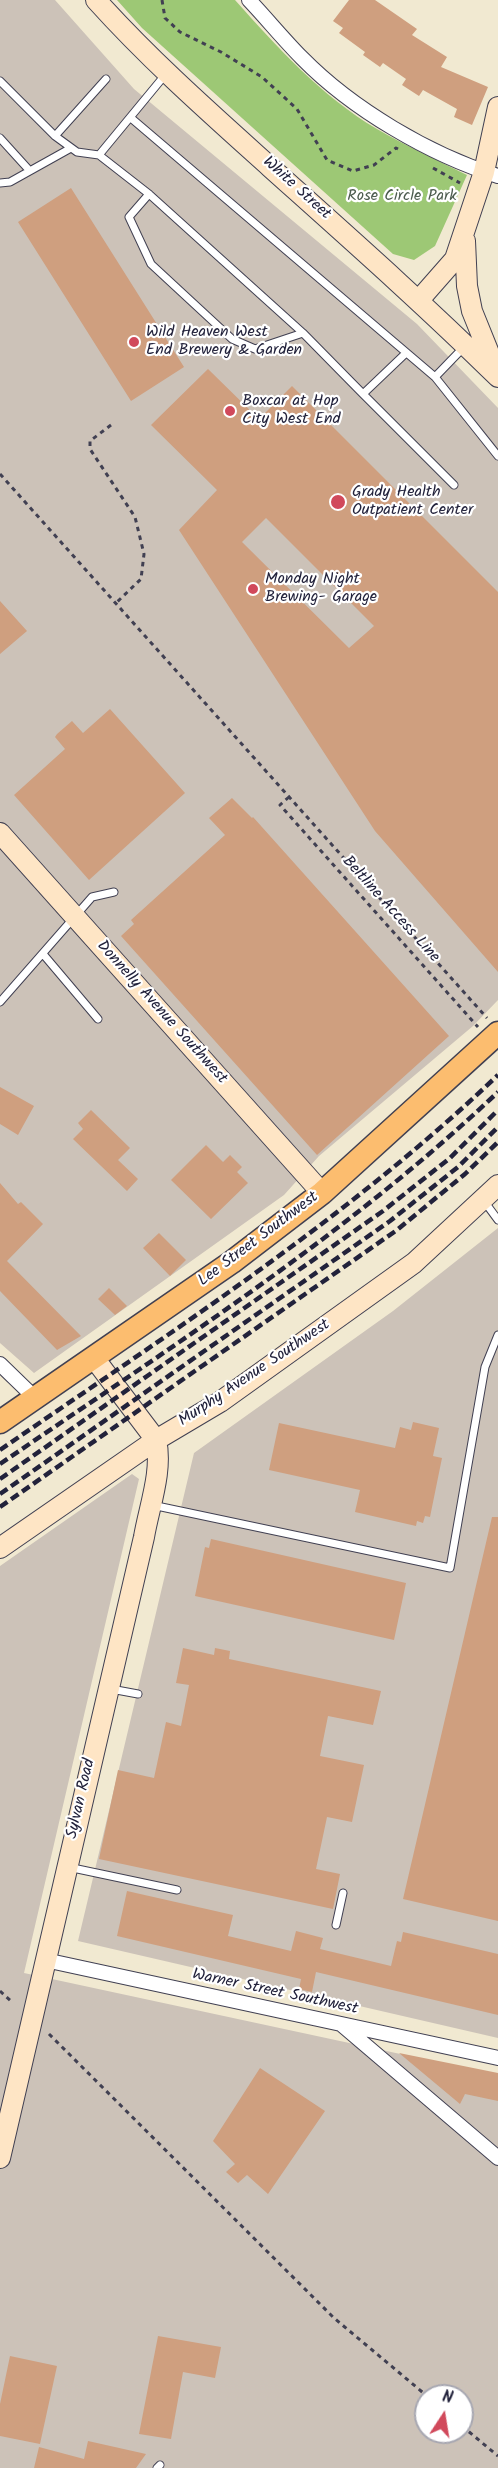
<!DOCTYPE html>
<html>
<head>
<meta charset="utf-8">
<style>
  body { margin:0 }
  #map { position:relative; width:498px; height:2468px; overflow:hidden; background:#f1e9d1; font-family:Kalam,sans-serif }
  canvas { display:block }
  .north { position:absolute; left:414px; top:2384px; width:60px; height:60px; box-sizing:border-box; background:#fff; border:2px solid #a7a7b1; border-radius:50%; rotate:12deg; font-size:16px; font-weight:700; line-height:24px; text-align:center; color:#22223b }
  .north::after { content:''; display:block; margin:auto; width:21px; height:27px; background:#d1495b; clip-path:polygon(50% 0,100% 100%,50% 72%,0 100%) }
</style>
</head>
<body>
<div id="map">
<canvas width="498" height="2468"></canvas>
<div class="north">N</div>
</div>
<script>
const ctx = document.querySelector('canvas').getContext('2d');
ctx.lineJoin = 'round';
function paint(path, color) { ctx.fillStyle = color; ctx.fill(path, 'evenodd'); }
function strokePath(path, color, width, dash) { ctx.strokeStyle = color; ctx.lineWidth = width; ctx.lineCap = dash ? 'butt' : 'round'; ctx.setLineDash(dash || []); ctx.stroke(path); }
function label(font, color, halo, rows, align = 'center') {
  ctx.font = font + ' Kalam,sans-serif'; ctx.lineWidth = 4.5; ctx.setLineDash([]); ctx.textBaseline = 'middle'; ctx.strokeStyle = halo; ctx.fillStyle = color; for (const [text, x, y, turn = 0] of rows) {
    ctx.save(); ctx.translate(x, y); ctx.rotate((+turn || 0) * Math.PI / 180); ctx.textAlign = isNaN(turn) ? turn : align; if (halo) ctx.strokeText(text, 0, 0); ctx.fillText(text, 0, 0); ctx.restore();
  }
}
const industrial = new Path2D(`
  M 0,0 L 55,0 L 134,89 L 417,324 L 498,408 L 498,1000 L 473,1026 L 319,1156 L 284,1195 L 34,1373 L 0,1343 Z
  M 498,1228 L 498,2038 L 78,1941 L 194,1453 L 393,1311 Z
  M 132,1474 L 139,1479 L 24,1973 L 498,2075 L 498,2468 L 0,2468 L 0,1566 ZM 426,2396 L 462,2396 L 462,2432 L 426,2432 Z`);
const green = new Path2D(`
  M 117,0 L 235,0 C 277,47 321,96 377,129 C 406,146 437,160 467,175 L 435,246 L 414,260 L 393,254 L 142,28 Z`);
const building = new Path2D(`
  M 349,0 L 375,0 L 417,29 L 412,35 L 447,57 L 441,67 L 488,87 L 472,125 L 454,117 L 457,109 L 423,90 L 419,96 L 402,85 L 406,79 L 383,63 L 380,67 L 363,55 L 365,52 L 339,33 L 343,28 L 333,21 Z
  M 71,188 L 184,367 L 131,401 L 18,222 Z
  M 208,369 L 259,419 L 292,386 L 498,592 L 498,972 L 375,831 L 179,530 L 217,490 L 151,425 ZM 266,518 L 374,626 L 349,648 L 242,542 Z
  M 0,601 L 27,631 L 0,654 Z
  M 110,709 L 185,793 L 89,880 L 14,795 L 65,749 L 55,737 L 57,734 L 72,721 L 83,733 Z
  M 232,798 L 252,818 L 253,817 L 449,1036 L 317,1155 L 121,936 L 134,924 L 131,920 L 225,835 L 209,818 Z
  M 0,1087 L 34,1106 L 18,1135 L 0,1124 Z
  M 91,1110 L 130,1148 L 118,1160 L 138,1179 L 127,1191 L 73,1139 L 83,1129 L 78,1123 Z
  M 206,1145 L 223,1162 L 230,1155 L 242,1167 L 237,1172 L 248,1183 L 211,1219 L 171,1180 Z
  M 0,1183 L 18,1204 L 21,1202 L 43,1224 L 7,1261 L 81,1336 L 57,1350 L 0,1291 Z
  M 159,1233 L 186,1260 L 170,1276 L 143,1248 Z
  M 109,1288 L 127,1306 L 115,1315 L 98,1299 Z
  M 413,1422 L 439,1428 L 433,1456 L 442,1458 L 430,1517 L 425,1516 L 423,1523 L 417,1521 L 416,1526 L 355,1512 L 360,1490 L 269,1470 L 279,1423 L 395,1448 L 400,1427 L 411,1430 Z
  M 492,1517 L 498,1517 L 498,1921 L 403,1899 Z
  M 211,1539 L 406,1583 L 394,1640 L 195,1596 L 205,1547 L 209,1548 Z
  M 183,1648 L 214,1655 L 215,1648 L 230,1651 L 229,1659 L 381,1691 L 373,1725 L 328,1716 L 320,1756 L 364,1765 L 352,1822 L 327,1817 L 316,1869 L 340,1874 L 333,1909 L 99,1859 L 118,1770 L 154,1778 L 166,1722 L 181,1726 L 189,1685 L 176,1683 Z
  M 127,1891 L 233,1915 L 228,1936 L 291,1951 L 296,1931 L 323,1938 L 320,1949 L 391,1966 L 397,1941 L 401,1942 L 403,1932 L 498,1954 L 498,2015 L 316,1972 L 312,1992 L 299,1989 L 301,1979 L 117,1936 Z
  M 399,2053 L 498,2073 L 498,2101 L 465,2094 L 460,2104 Z
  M 260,2068 L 325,2111 L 268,2194 L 247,2175 L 238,2183 L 226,2172 L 235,2164 L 213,2141 Z
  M 158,2336 L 221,2347 L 215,2378 L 183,2372 L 171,2439 L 139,2434 Z
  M 10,2356 L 57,2366 L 40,2444 L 0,2436 L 0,2404 Z
  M 88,2441 L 146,2454 L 136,2468 L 34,2468 L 39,2447 L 84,2459 Z`);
const path = new Path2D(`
  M 162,0 L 165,18 L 180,32 L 221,52 L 262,77 L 297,109 L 327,160 L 353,171 L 374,165 L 396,148 L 398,149
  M 433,168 L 460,183
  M 111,425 L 90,441 L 90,449 L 135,517 L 144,554 L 141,579 L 116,603
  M 0,474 L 487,1018
  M 289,797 L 280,805 L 478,1027
  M 0,1991 L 12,2002
  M 49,2034 L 334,2318 L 427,2396
  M 462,2426 L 498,2456`);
const lane = new Path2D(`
  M 0,81 L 55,136 L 77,152 L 99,155 L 149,194 L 303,333
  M 131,118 L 435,377 L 498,456
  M 55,136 L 106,79
  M 0,138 L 29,170
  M 99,155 L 165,75
  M 0,183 L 10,182 L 71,148
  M 149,194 L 129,217 L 151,264 L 232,339 L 255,349 L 303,333 L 363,394 L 406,353
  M 435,377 L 464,347
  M 363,394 L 454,485
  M 43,954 L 98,1019
  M 0,1002 L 92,897 L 114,892
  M 484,1201 L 498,1220
  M 152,1505 L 450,1568 L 485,1367 L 498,1335
  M 111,1689 L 138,1694
  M 68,1867 L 177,1890
  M 336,1925 L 343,1893
  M 157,2468 L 160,2465`);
const street = new Path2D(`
  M 249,0 C 267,19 284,40 302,58 C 352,109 430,155 498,176
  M 0,1364 L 35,1398
  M 45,1960 L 498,2058
  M 342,2025 L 498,2158`);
const secondary = new Path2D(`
  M 96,0 C 150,60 210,113 270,167 C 347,236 424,304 498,377
  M 465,241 L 467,286 L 472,311 L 495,368
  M 419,300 L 455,259 L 484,172 L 498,107
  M 0,833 L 322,1193
  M 0,1548 L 156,1440 L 220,1402 L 414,1263 L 498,1185
  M 0,2158 L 144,1537 C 149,1507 163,1471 156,1440 L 94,1358`);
const primary = new Path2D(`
  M 0,1422 L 232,1262 L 322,1193 L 498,1033`);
const rail = new Path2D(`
  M 0,1450 C 171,1332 347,1219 498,1075
  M 0,1464 C 171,1347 347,1235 498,1092
  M 0,1479 L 383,1211 L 450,1158 L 498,1110
  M 0,1494 L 390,1221 L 458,1167 L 498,1127
  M 0,1507 L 397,1230 L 465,1174 L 498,1142`);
const markers = [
  [134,342,6,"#d1495b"],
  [230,411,6,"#d1495b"],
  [338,502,8,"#d1495b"],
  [253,589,6,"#d1495b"]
];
const streetNames = [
  ["White Street",296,189,42],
  ["Beltline Access Line",390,910,48],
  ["Donnelly Avenue Southwest",161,1013,48],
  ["Lee Street Southwest",259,1240,-37],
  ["Murphy Avenue Southwest",255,1374,-34],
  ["Sylvan Road",82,1799,-77],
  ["Warner Street Southwest",275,1993,12]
];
const parkNames = [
  ["Rose Circle Park",402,197]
];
const poiNames = [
  ["Wild Heaven West",146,333],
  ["End Brewery & Garden",146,351],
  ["Boxcar at Hop",242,402],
  ["City West End",242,420],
  ["Grady Health",352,493],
  ["Outpatient Center",352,511],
  ["Monday Night",265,580],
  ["Brewing- Garage",265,598]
];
paint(industrial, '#ccc2b8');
paint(green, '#9dc875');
paint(building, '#cf9f7f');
strokePath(lane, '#414052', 9);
strokePath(street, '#414052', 16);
strokePath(secondary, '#414052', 22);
strokePath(primary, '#414052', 25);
strokePath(path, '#414052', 3, [4.5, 4.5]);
strokePath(lane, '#fff', 7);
strokePath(street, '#fff', 14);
strokePath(secondary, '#fee5c5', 20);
strokePath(primary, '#fcbd6f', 22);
strokePath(rail, '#22223b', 4.5, [9, 4.5]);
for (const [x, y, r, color] of markers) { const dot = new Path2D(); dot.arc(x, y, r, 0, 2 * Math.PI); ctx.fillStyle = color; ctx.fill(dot); strokePath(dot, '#fff', 2); }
label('16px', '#22223b', '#fff', streetNames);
label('16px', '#4d5c4f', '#fff', parkNames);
label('16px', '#22223b', '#fff', poiNames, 'left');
</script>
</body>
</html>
